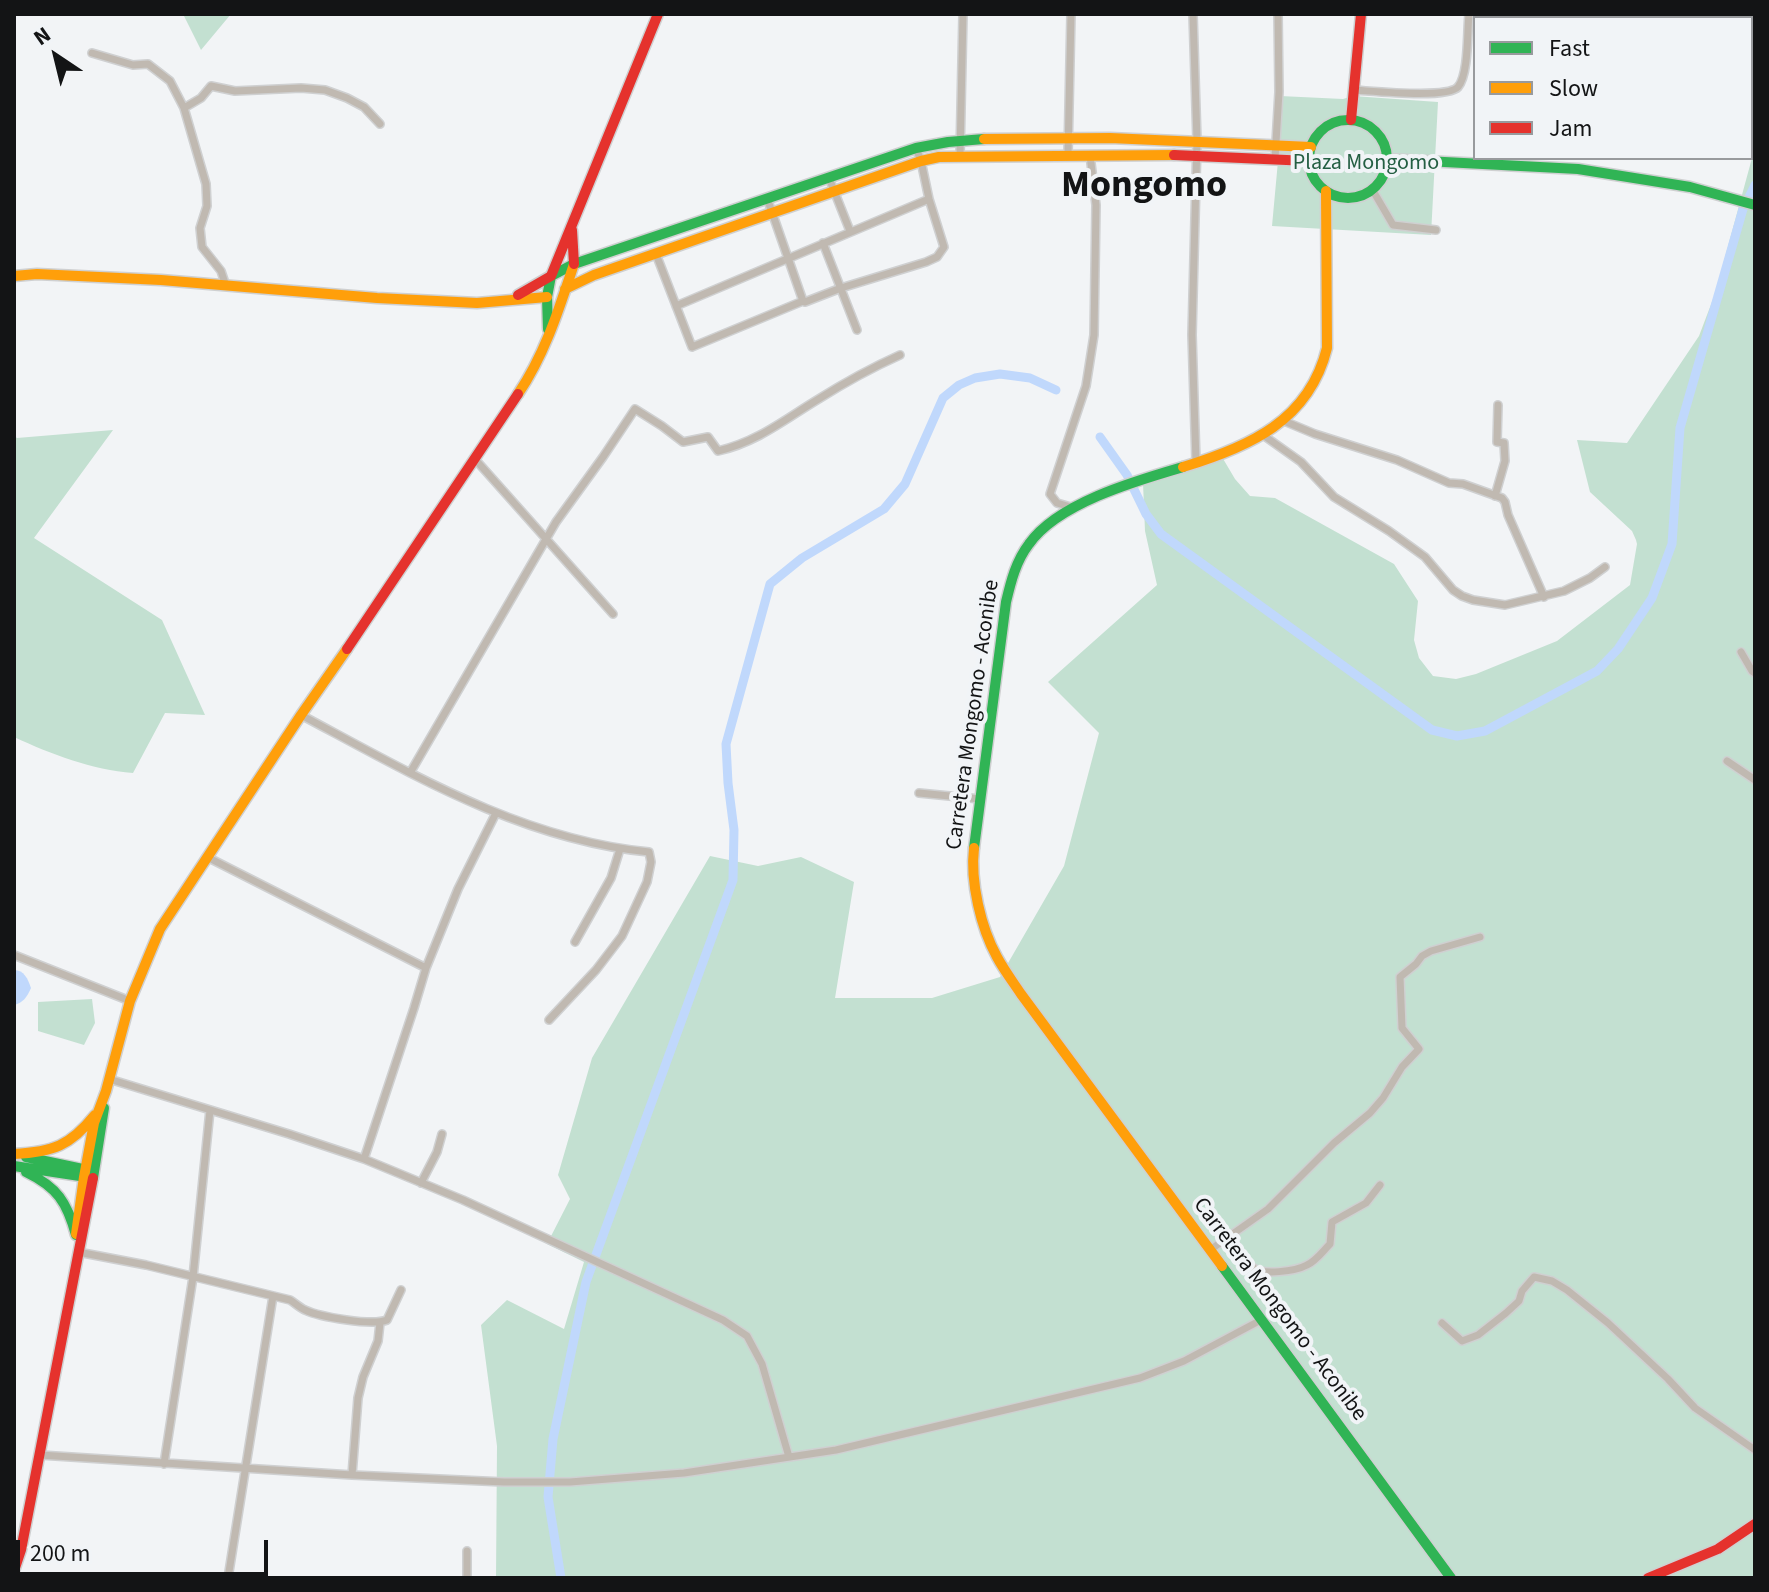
<!DOCTYPE html>
<html>
<head>
<meta charset="utf-8">
<style>
  body { margin:0 }
  #map { position:relative; width:1769px; height:1592px; overflow:hidden; background:#f2f4f6; font-family:"Source Sans 3",sans-serif }
  canvas { display:block }
  .frame { position:absolute; inset:0; border:16px solid #131415; pointer-events:none }
  .legend { position:absolute; left:1473px; top:16px; width:280px; height:144px; box-sizing:border-box; background:#f1f4f7; border:2px solid #989a9d; margin:0; padding:10px 14px; list-style:none; font-size:24px; color:#131415 }
  .legend li { display:flex; align-items:center; gap:16px; height:40px }
  .legend b { width:40px; border:2px solid #989a9d }
  .north { position:absolute; left:16px; top:16px; width:80px; height:80px; -webkit-text-stroke:6px #f1f4f7; paint-order:stroke; rotate:325deg; font-size:22px; font-weight:700; line-height:32px; text-align:center; color:#131415 }
  .north::after { content:''; display:block; margin:auto; width:28px; height:36px; background:#131415; clip-path:polygon(50% 0,100% 100%,50% 72%,0 100%) }
  .scale { position:absolute; left:16px; top:1540px; width:252px; height:36px; box-sizing:border-box; border:4px solid #131415; border-top:0; padding-left:10px; font-size:24px; line-height:28px; white-space:nowrap; color:#131415; -webkit-text-stroke:6px #f1f4f7; paint-order:stroke }
</style>
</head>
<body>
<div id="map">
<canvas width="1769" height="1592"></canvas>
<div class="frame"></div>
<ul class="legend">
<li><b style="height:10px;background:#30b455"></b>Fast</li>
<li><b style="height:10px;background:#ff9f0a"></b>Slow</li>
<li><b style="height:10px;background:#e5322d"></b>Jam</li>
</ul>
<div class="north">N</div>
<div class="scale">200 m</div>
</div>
<script>
const ctx = document.querySelector('canvas').getContext('2d');
ctx.lineJoin = 'round';
function paint(path, color) { ctx.fillStyle = color; ctx.fill(path, 'evenodd'); }
function strokePath(path, color, width, dash) { ctx.strokeStyle = color; ctx.lineWidth = width; ctx.lineCap = dash ? 'butt' : 'round'; ctx.setLineDash(dash || []); ctx.stroke(path); }
function label(font, color, halo, rows, align = 'center') {
  ctx.font = font + ' "Source Sans 3",sans-serif'; ctx.lineWidth = 8; ctx.setLineDash([]); ctx.textBaseline = 'middle'; ctx.strokeStyle = halo; ctx.fillStyle = color; for (const [text, x, y, turn = 0] of rows) {
    ctx.save(); ctx.translate(x, y); ctx.rotate((+turn || 0) * Math.PI / 180); ctx.textAlign = isNaN(turn) ? turn : align; if (halo) ctx.strokeText(text, 0, 0); ctx.fillText(text, 0, 0); ctx.restore();
  }
}
const green = new Path2D(`
  M 183,14 L 231,14 L 201,50 Z
  M 1280,96 L 1343,99 L 1353,96 L 1438,102 L 1431,235 L 1272,226 L 1278,161 Z
  M 1755,147 L 1755,1578 L 496,1578 L 497,1446 L 481,1325 L 507,1300 L 564,1329 L 584,1262 L 547,1244 L 570,1199 L 558,1175 L 592,1058 L 710,856 L 758,866 L 801,857 L 854,882 L 835,998 L 932,998 L 1000,977 L 1064,866 L 1099,733 L 1048,682 L 1157,585 L 1145,531 L 1143,483 L 1222,457 L 1235,479 L 1250,496 L 1275,498 L 1394,564 L 1418,601 L 1414,640 L 1419,658 L 1433,676 L 1456,679 L 1476,674 L 1557,641 L 1630,585 L 1637,544 L 1636,540 L 1632,531 L 1590,492 L 1577,440 L 1627,443 L 1699,336 L 1715,294 Z
  M 113,430 L 34,538 L 162,620 L 205,715 L 165,713 L 133,773 C 92,770 51,754 14,737 L 14,436 L 17,438 Z
  M 92,999 L 95,1023 L 84,1045 L 38,1031 L 38,1002 Z`);
const water = new Path2D(`
  M 14,970 C 24,970 28,979 31,988 C 27,997 23,1003 14,1005 Z`);
const canal = new Path2D(`
  M 1100,437 L 1127,475 L 1146,514 L 1161,534 L 1432,730 L 1457,736 L 1485,731 L 1597,671 L 1618,649 L 1652,598 L 1672,544 L 1680,428 L 1743,209 L 1755,185
  M 561,1578 L 548,1497 L 553,1439 L 586,1282 L 733,880 L 734,830 L 728,783 L 726,744 L 770,584 L 802,558 L 884,509 L 905,484 L 943,398 L 959,385 L 975,378 L 1000,374 L 1030,378 L 1056,390`);
const street = new Path2D(`
  M 1193,14 L 1197,141 L 1192,335 L 1196,462
  M 1571,14 L 1577,18
  M 1677,18 L 1678,15
  M 92,53 L 133,65 L 148,64 L 170,81 L 184,108 L 206,184 L 207,206 L 200,228 L 202,247 L 221,271 L 226,286
  M 1353,90 C 1372,91 1447,99 1458,87 C 1469,74 1467,32 1469,14
  M 184,108 L 201,98 L 211,86 L 235,91 L 301,88 L 325,90 L 347,98 L 364,107 L 380,124
  M 1068,154 L 1071,14
  M 960,155 L 963,14
  M 1275,159 L 1279,92 L 1278,14
  M 829,178 L 850,231
  M 1372,189 L 1393,225 L 1436,230
  M 767,198 L 803,301
  M 823,243 L 857,330
  M 656,254 L 692,347 L 803,301 L 805,302 L 841,288 L 926,262 L 937,257 L 944,247 L 929,199 L 921,161 L 916,148
  M 676,306 L 929,199
  M 1284,421 L 1315,434 L 1397,460 L 1449,483 L 1463,484 L 1502,498 L 1505,502 L 1508,515 L 1544,597
  M 1263,435 L 1301,462 L 1334,497 L 1389,531 L 1425,557 L 1453,590 L 1462,596 L 1473,600 L 1505,605 L 1564,591 L 1590,578 L 1605,567
  M 474,458 L 613,614
  M 1495,496 L 1505,461 L 1504,443 L 1497,442 L 1498,405
  M 1074,508 L 1057,503 L 1050,494 L 1086,386 L 1094,335 L 1096,205 L 1090,155
  M 1741,652 L 1752,671 L 1755,673
  M 301,715 C 410,773 522,840 649,852 L 651,862 L 647,882 L 622,936 L 596,970 L 549,1020
  M 1727,761 L 1755,780
  M 410,773 L 556,522 L 603,457 L 635,409 L 662,426 L 683,442 L 708,437 L 718,451 C 757,442 784,420 817,400 C 844,383 871,368 900,355
  M 919,793 L 980,799
  M 207,857 L 426,968
  M 575,942 L 611,878 L 620,849
  M 14,955 L 130,1001
  M 109,1079 L 289,1134 L 364,1159 L 463,1200 L 723,1320 L 747,1336 L 762,1364 L 789,1457
  M 364,1159 L 414,1008 L 426,968 L 458,889 L 496,813
  M 421,1183 L 437,1152 L 442,1134
  M 1230,1236 C 1237,1245 1243,1259 1252,1267 C 1262,1276 1296,1271 1307,1265 C 1316,1261 1323,1251 1330,1244 L 1332,1222 L 1366,1203 L 1380,1185
  M 1210,1250 L 1268,1209 L 1334,1143 L 1370,1113 L 1383,1098 L 1402,1067 L 1419,1049 L 1402,1028 L 1400,977 L 1416,964 L 1422,956 L 1431,951 L 1480,937
  M 78,1252 L 146,1265 L 290,1300 C 295,1303 300,1308 305,1310 C 320,1317 372,1326 387,1320 L 401,1290
  M 1442,1323 L 1462,1341 L 1478,1335 L 1506,1313 L 1519,1301 L 1522,1291 L 1534,1277 L 1552,1281 L 1567,1290 L 1608,1323 L 1668,1379 L 1695,1408 L 1755,1450
  M 40,1455 L 352,1475 L 504,1482 L 570,1482 L 684,1473 L 836,1450 L 1140,1378 L 1184,1361 L 1261,1320
  M 164,1464 L 193,1277 L 210,1110
  M 352,1475 L 358,1398 L 363,1377 L 378,1341 L 380,1323
  M 467,1551 L 467,1578
  M 228,1578 L 273,1296`);
const fast = new Path2D(`
  M1309 159a39 39 0 1 1 78 0a39 39 0 1 1-78 0Z
  M 1387,159 L 1578,169 L 1690,187 L 1755,205
  M 548,329 L 547,297 L 551,276 L 574,264 L 916,148 L 948,142 L 984,139
  M 974,848 L 1006,602 C 1011,581 1016,561 1029,544 C 1058,503 1135,481 1183,467
  M 26,1157 L 92,1171
  M 14,1166 L 93,1178 L 104,1108
  M 26,1172 C 57,1187 67,1202 76,1235
  M 1222,1266 L 1451,1578`);
const slow = new Path2D(`
  M 984,139 L 1110,138 L 1311,147
  M 14,276 L 37,274 L 161,280 L 377,298 L 477,303 L 547,297
  M 565,289 L 594,275 L 921,161 L 939,157 L 1174,155
  M 518,394 C 545,354 559,309 574,264
  M 1183,467 C 1249,447 1309,421 1327,348 L 1326,191
  M 974,848 C 970,882 981,928 997,957 C 1004,970 1013,982 1021,994 L 1222,1266
  M 14,1154 C 53,1152 70,1146 95,1115
  M 84,1177 L 94,1123 L 106,1091 L 130,1001 L 160,929 L 301,715 L 347,649
  M 76,1234 L 84,1177`);
const jam = new Path2D(`
  M 1351,120 L 1361,14
  M 1174,155 L 1309,161
  M 572,230 L 574,264
  M 518,295 L 551,276 L 658,14
  M 347,649 L 518,394
  M 14,1571 L 21,1550 L 93,1178
  M 1648,1578 L 1718,1549 L 1755,1524`);
const parkNames = [
  ["Plaza Mongomo",1366,164]
];
const streetNames = [
  ["Carretera Mongomo - Aconibe",974,715,-82],
  ["Carretera Mongomo - Aconibe",1279,1310,53]
];
const townNames = [
  ["Mongomo",1144,188]
];
paint(green, '#c3e0d1');
paint(water, '#c0d8fc');
strokePath(canal, '#c0d8fc', 9);
strokePath(street, '#cfd0d1', 10);
strokePath(fast, '#cfd0d1', 13);
strokePath(slow, '#cfd0d1', 13);
strokePath(jam, '#cfd0d1', 13);
strokePath(street, '#c0b9b1', 7);
strokePath(fast, '#30b455', 10);
strokePath(slow, '#ff9f0a', 10);
strokePath(jam, '#e5322d', 10);
label('22px', '#245f43', '#f1f4f7', parkNames);
label('22px', '#131415', '#f1f4f7', streetNames);
label('bold 38px', '#131415', '#f1f4f7', townNames);
</script>
</body>
</html>
